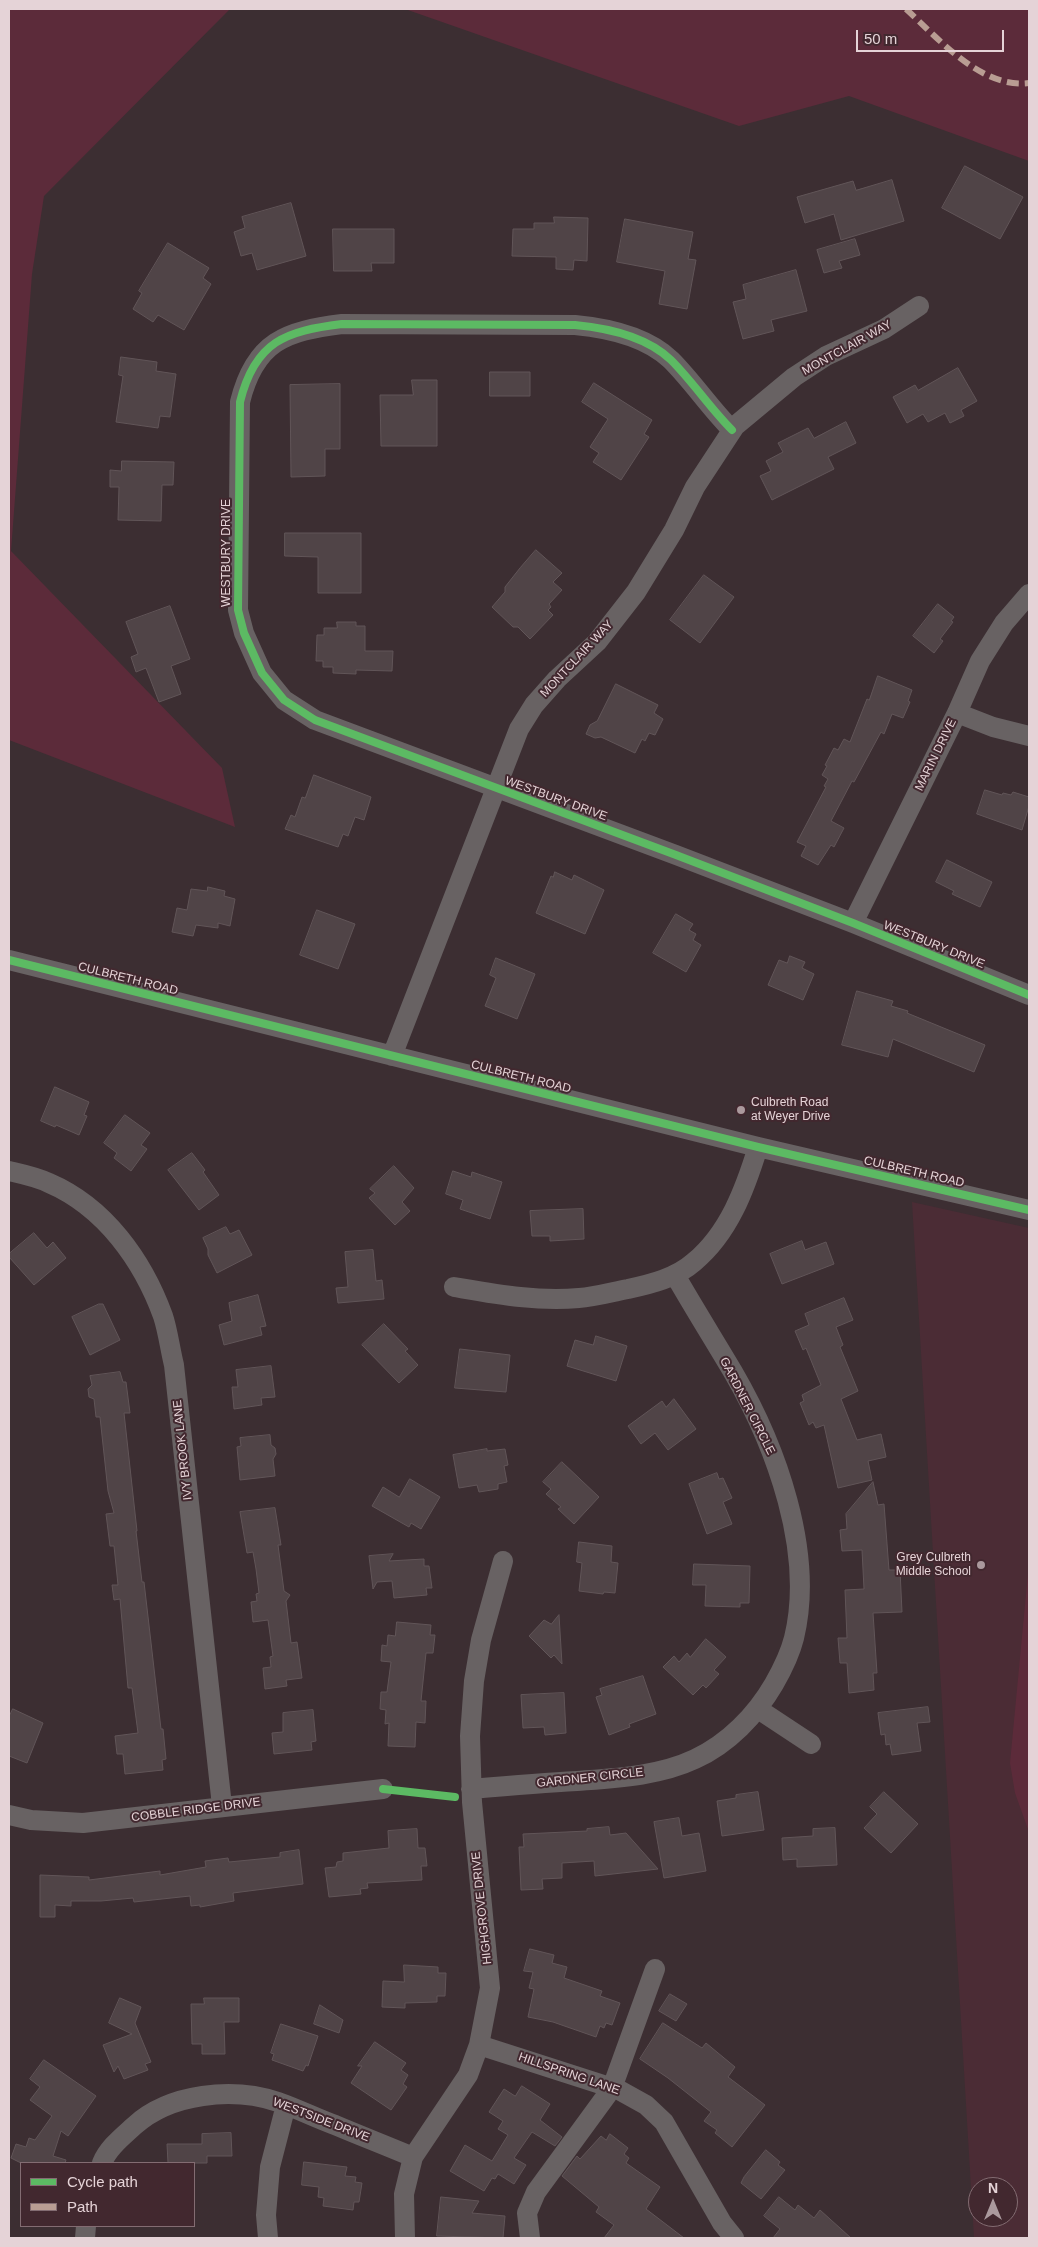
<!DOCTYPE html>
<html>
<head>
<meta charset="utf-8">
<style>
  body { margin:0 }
  #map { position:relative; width:1038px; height:2247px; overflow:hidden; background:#3c2e32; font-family:Helvetica,sans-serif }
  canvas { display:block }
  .frame { position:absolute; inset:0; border:10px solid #e5d3d7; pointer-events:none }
  .legend { position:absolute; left:20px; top:2162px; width:175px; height:65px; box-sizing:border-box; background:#42282f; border:1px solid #836c72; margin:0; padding:6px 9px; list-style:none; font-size:15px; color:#e5d3d7 }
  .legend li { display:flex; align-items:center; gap:10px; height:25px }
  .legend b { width:25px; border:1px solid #836c72 }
  .north { position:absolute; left:968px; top:2177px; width:50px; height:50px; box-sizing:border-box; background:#42282f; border:1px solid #836c72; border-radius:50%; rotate:0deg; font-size:14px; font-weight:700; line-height:20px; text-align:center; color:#e5d3d7 }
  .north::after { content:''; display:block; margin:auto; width:18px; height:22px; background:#aa999d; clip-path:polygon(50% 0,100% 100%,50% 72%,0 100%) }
  .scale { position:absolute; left:856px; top:30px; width:148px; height:22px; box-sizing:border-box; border:2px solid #e5d3d7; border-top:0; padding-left:6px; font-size:15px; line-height:18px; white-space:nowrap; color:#e5d3d7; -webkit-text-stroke:4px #42282f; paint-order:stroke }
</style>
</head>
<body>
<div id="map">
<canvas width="1038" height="2247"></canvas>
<div class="frame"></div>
<ul class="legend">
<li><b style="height:6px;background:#5cba63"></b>Cycle path</li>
<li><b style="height:6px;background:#b99d93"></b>Path</li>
</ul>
<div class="north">N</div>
<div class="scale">50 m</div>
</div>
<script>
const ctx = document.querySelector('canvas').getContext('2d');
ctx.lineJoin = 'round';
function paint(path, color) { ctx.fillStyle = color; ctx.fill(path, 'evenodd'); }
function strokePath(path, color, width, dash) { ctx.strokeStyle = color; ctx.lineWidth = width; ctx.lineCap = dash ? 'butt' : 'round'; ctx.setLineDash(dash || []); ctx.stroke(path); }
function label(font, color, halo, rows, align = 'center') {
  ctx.font = font + ' Helvetica,sans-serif'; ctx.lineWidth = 4; ctx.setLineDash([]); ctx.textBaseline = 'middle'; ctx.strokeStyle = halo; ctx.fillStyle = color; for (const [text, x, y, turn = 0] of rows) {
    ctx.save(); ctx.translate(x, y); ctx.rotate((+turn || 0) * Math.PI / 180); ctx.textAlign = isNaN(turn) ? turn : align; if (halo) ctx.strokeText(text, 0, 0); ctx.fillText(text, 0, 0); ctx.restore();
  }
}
const built = new Path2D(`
  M 912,1202 L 1029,1228 L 1029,2238 L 974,2238 ZM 978,2187 L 1008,2187 L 1008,2217 L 978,2217 Z`);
const green = new Path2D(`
  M 9,9 L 230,9 L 44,196 L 32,274 L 11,551 L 222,768 L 235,827 L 9,740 Z
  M 405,9 L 1029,9 L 1029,161 L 849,96 L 739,126 Z
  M 1029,1563 L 1029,1832 L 1015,1793 L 1010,1763 Z`);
const building = new Path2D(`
  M 965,166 L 1023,197 L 1000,239 L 942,208 Z
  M 892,180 L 904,221 L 841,240 L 834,214 L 805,223 L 797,197 L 853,181 L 856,190 Z
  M 291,203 L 306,256 L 257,270 L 252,253 L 241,256 L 234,232 L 245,228 L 242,217 Z
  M 554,217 L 588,218 L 587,261 L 574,260 L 573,270 L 556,269 L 556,257 L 512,256 L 513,229 L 534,229 L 534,223 L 554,223 Z
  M 625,219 L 693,232 L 688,259 L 696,260 L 687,309 L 659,304 L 665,271 L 617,262 Z
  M 333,229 L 394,229 L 394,263 L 371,263 L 372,271 L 334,271 Z
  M 855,239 L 860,255 L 839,261 L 842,268 L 824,273 L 817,250 Z
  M 168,243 L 209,268 L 203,278 L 211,284 L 184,330 L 158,315 L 153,322 L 133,309 L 142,293 L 139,291 Z
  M 796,270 L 807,311 L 771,320 L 774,331 L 743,339 L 733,302 L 746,299 L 743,285 Z
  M 121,357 L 157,362 L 156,371 L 176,374 L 170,417 L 160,416 L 158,428 L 116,422 L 123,376 L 119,375 Z
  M 958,368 L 977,401 L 961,410 L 964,416 L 950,423 L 945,413 L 928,422 L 923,414 L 907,423 L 893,397 L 915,385 L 918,390 Z
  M 490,372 L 530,372 L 530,396 L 490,396 Z
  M 412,380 L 437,380 L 437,446 L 381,446 L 380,395 L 413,395 Z
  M 594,383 L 652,420 L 644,434 L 649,437 L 621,480 L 593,462 L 599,453 L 590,447 L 608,419 L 582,402 Z
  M 340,384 L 340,449 L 325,449 L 325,476 L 291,477 L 290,385 Z
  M 846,422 L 856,443 L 828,457 L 834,469 L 772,500 L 760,476 L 771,471 L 766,461 L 783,452 L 778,443 L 808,428 L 814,438 Z
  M 122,461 L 174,462 L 173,485 L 162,485 L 161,521 L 118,520 L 119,487 L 110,487 L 110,470 L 121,471 Z
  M 285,533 L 361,533 L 361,593 L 318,593 L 318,557 L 285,556 Z
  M 536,550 L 562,573 L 553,582 L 562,590 L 549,604 L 551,607 L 548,610 L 553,615 L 530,639 L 518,627 L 513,627 L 492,607 L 505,592 L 505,587 L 520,568 Z
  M 704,575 L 734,597 L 700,643 L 670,620 Z
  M 938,604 L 954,617 L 951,621 L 953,622 L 940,639 L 943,641 L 934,653 L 913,636 Z
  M 170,606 L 190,659 L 171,666 L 181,694 L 159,702 L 146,668 L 136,672 L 131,657 L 138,654 L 126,622 Z
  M 337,622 L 356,622 L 356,626 L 365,626 L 365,651 L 393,651 L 392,671 L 356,670 L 356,674 L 333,673 L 333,667 L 323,667 L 323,661 L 316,661 L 317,635 L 324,635 L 324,628 L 337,628 Z
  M 878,676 L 912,690 L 908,701 L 910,702 L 903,718 L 892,714 L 884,734 L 881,732 L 854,782 L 852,781 L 831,821 L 844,828 L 834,847 L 831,845 L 818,865 L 801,856 L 806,846 L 797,842 L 826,787 L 824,786 L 828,779 L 822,775 L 827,766 L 825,765 L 834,748 L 838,750 L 844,739 L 850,742 L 867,699 L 869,700 Z
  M 616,684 L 658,705 L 654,713 L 663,719 L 655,735 L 649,733 L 645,741 L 642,739 L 635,753 L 601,737 L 595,738 L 586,734 L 590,725 L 597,721 Z
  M 314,775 L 371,797 L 364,820 L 355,817 L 348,836 L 343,834 L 338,847 L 285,829 L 291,815 L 295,817 L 302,797 L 305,798 Z
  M 985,790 L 1002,795 L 1003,793 L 1011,795 L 1013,792 L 1029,797 L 1029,806 L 1022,830 L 977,814 Z
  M 947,860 L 992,882 L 980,907 L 952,894 L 954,891 L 936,882 Z
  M 555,872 L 572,880 L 574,875 L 604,890 L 585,934 L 536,913 L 551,876 L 553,877 Z
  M 208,887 L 225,891 L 224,896 L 235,899 L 230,926 L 218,923 L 218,928 L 196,925 L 193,936 L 172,932 L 177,908 L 187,910 L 191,889 L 207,891 Z
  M 317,910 L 355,924 L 338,969 L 300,955 Z
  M 676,914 L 693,924 L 689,930 L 696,934 L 693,940 L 701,945 L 686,972 L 653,953 Z
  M 790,956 L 805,962 L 802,968 L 814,974 L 803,1000 L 768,985 L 779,960 L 787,963 Z
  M 496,958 L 535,974 L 517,1019 L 485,1006 L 496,978 L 490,975 Z
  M 857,991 L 893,1001 L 891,1006 L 908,1011 L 907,1013 L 985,1045 L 974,1072 L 893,1039 L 888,1057 L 842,1045 Z
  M 55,1087 L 89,1102 L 84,1115 L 87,1116 L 79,1135 L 56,1125 L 55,1127 L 41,1121 Z
  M 125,1115 L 150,1133 L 141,1145 L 147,1149 L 131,1171 L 114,1158 L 117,1153 L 104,1143 Z
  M 192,1153 L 205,1170 L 203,1172 L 219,1195 L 199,1210 L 168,1170 Z
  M 394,1166 L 414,1188 L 402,1202 L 410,1211 L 395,1225 L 369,1198 L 375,1193 L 370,1189 Z
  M 453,1171 L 471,1177 L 472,1172 L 502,1182 L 490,1219 L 460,1209 L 463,1200 L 446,1194 Z
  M 583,1209 L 584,1239 L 550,1241 L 550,1236 L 532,1236 L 530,1211 Z
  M 226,1227 L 230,1234 L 239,1230 L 252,1255 L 217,1273 L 208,1255 L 208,1249 L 203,1238 Z
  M 34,1233 L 47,1248 L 53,1242 L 66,1258 L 34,1285 L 9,1257 L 9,1254 Z
  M 802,1241 L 805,1250 L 826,1242 L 834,1264 L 782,1284 L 770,1254 Z
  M 373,1250 L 376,1281 L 382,1280 L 384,1299 L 338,1303 L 336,1288 L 348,1287 L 345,1252 Z
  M 258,1295 L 266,1326 L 260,1327 L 262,1335 L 224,1345 L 219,1325 L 232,1321 L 229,1303 Z
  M 844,1298 L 853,1320 L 836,1327 L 843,1345 L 840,1347 L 858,1391 L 841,1399 L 857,1440 L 881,1434 L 886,1457 L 868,1461 L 872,1480 L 838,1488 L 824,1425 L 816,1428 L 813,1422 L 809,1425 L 800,1403 L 804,1401 L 802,1395 L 821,1385 L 806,1348 L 803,1350 L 795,1331 L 809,1325 L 805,1314 Z
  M 99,1304 L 103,1304 L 120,1340 L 90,1355 L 72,1317 Z
  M 384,1324 L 408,1349 L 405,1351 L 418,1365 L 399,1383 L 362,1345 Z
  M 596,1336 L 627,1346 L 616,1381 L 567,1366 L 575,1340 L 593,1345 Z
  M 460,1349 L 510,1355 L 506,1392 L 455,1388 Z
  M 271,1366 L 275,1397 L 261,1398 L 262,1405 L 234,1409 L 232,1387 L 238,1387 L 236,1370 Z
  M 120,1372 L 123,1382 L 126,1382 L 130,1413 L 124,1413 L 137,1531 L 136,1531 L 142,1582 L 144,1582 L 161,1729 L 163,1729 L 166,1759 L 162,1760 L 163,1770 L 125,1774 L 123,1754 L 117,1754 L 115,1736 L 138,1733 L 132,1688 L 128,1688 L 120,1599 L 114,1600 L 112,1585 L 118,1585 L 114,1546 L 110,1546 L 106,1514 L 114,1513 L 108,1491 L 100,1417 L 96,1417 L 94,1399 L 89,1397 L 88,1389 L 92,1385 L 90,1376 Z
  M 674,1399 L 696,1429 L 668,1450 L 655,1433 L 641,1444 L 628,1426 L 662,1401 L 666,1407 Z
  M 270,1435 L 271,1445 L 275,1448 L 276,1454 L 273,1459 L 275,1476 L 240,1480 L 237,1447 L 241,1446 L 240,1438 Z
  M 487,1449 L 487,1451 L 505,1449 L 508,1465 L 504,1466 L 507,1482 L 498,1484 L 498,1489 L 479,1492 L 477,1485 L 459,1488 L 453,1455 Z
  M 562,1462 L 599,1497 L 574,1524 L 558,1509 L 561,1507 L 546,1494 L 551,1489 L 543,1482 Z
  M 717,1473 L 719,1479 L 723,1478 L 732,1498 L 723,1502 L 732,1524 L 707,1534 L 689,1484 Z
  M 410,1479 L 440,1497 L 421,1529 L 411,1523 L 409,1527 L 372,1506 L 383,1487 L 399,1497 Z
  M 873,1482 L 878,1505 L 884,1504 L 889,1570 L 900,1570 L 902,1612 L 873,1613 L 877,1673 L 873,1673 L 874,1690 L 849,1693 L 847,1663 L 840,1663 L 838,1638 L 847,1638 L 845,1590 L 864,1589 L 862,1550 L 842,1551 L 840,1530 L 847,1529 L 846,1514 Z
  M 275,1508 L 281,1545 L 278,1545 L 284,1591 L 290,1595 L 286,1601 L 291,1643 L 297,1642 L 302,1678 L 286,1680 L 287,1686 L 265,1689 L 263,1668 L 271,1667 L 270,1657 L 273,1656 L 268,1620 L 253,1622 L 251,1602 L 257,1601 L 256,1594 L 259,1593 L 256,1569 L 253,1552 L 247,1553 L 240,1512 Z
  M 579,1542 L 612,1546 L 611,1562 L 618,1563 L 615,1593 L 604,1592 L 603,1594 L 579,1591 L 582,1563 L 577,1562 Z
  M 393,1554 L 389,1561 L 424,1559 L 424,1566 L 429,1566 L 432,1588 L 426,1588 L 427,1595 L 394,1598 L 392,1581 L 377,1582 L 373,1589 L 369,1556 Z
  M 694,1564 L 750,1566 L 749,1603 L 740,1603 L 740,1607 L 705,1606 L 706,1585 L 693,1585 Z
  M 559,1615 L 562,1664 L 554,1655 L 551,1658 L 529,1636 L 544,1620 L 551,1624 Z
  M 397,1622 L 431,1625 L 430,1635 L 435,1635 L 433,1653 L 426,1653 L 421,1701 L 426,1701 L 425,1723 L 416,1722 L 415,1747 L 388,1746 L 389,1723 L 385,1724 L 386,1710 L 380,1709 L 381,1692 L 387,1692 L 391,1662 L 381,1661 L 382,1645 L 387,1646 L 388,1635 L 395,1636 Z
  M 706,1639 L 726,1657 L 714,1670 L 719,1674 L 706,1688 L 703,1685 L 693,1695 L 663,1667 L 674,1656 L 679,1662 L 687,1653 L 690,1657 Z
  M 643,1676 L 656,1714 L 629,1724 L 630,1727 L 609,1735 L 596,1697 L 602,1695 L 600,1689 Z
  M 564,1693 L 566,1733 L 545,1735 L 544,1727 L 523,1728 L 521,1695 Z
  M 928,1707 L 930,1722 L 917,1723 L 921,1751 L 892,1755 L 890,1744 L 886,1745 L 885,1734 L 881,1735 L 878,1713 Z
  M 13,1709 L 43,1723 L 27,1763 L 9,1756 L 9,1717 Z
  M 313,1710 L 316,1741 L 311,1742 L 312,1750 L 274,1754 L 272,1733 L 283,1732 L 283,1713 Z
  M 758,1792 L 764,1830 L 722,1836 L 717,1801 L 736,1798 L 736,1795 Z
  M 884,1792 L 918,1824 L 891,1853 L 864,1828 L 877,1814 L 870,1807 Z
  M 679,1818 L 682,1836 L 699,1833 L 706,1871 L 664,1878 L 654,1822 Z
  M 609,1827 L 610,1835 L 626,1833 L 658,1869 L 595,1876 L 594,1861 L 562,1863 L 562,1878 L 542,1879 L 543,1889 L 521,1890 L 519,1847 L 524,1847 L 523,1834 L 587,1831 L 587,1829 Z
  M 835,1828 L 837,1865 L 797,1867 L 797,1859 L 783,1860 L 782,1838 L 813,1836 L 813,1829 Z
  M 417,1829 L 418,1848 L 425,1848 L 427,1866 L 421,1866 L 422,1880 L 367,1883 L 368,1888 L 360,1889 L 361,1894 L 329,1897 L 325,1868 L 336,1867 L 337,1862 L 343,1861 L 343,1853 L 389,1848 L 388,1831 Z
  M 299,1850 L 303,1884 L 233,1893 L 234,1901 L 200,1907 L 200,1905 L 191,1906 L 190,1896 L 134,1902 L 133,1898 L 101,1901 L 71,1901 L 71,1906 L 55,1905 L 55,1917 L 40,1917 L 40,1875 L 89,1877 L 89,1880 L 160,1871 L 160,1875 L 206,1867 L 205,1861 L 228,1858 L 229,1862 L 280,1857 L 280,1853 Z
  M 530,1949 L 554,1955 L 552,1963 L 567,1967 L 564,1978 L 602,1991 L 600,1996 L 620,2003 L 612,2025 L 606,2023 L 604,2028 L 600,2026 L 596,2037 L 553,2022 L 528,2017 L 534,1989 L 529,1988 L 533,1972 L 524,1971 Z
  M 404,1965 L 438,1967 L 438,1973 L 446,1973 L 445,1996 L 437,1996 L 437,2002 L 405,2003 L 405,2008 L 382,2007 L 383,1981 L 404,1982 Z
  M 670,1994 L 687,2004 L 676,2021 L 659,2011 Z
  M 120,1998 L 141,2007 L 135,2023 L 151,2062 L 145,2064 L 148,2070 L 124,2079 L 118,2066 L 114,2072 L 103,2045 L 132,2034 L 109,2023 Z
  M 204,1998 L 239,1998 L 239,2022 L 224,2022 L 225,2054 L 202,2054 L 202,2044 L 192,2044 L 191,2004 L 204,2004 Z
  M 320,2005 L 343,2020 L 339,2033 L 314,2024 Z
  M 663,2023 L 702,2048 L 706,2043 L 735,2067 L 728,2077 L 765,2105 L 732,2147 L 715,2133 L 717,2130 L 704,2121 L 711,2112 L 668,2078 L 640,2059 Z
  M 281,2024 L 318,2036 L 308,2066 L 306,2065 L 303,2071 L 272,2060 L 274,2054 L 271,2053 Z
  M 375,2042 L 406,2063 L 401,2070 L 408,2075 L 403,2084 L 407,2087 L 391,2110 L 351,2083 L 362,2066 L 358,2066 Z
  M 44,2060 L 96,2096 L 68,2136 L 61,2131 L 53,2156 L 66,2160 L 65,2163 L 21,2163 L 11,2158 L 16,2144 L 26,2147 L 29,2138 L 35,2140 L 52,2116 L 30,2100 L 40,2087 L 30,2079 Z
  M 522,2086 L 550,2104 L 540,2120 L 562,2137 L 555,2146 L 532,2132 L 514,2158 L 526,2165 L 514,2184 L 498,2174 L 495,2179 L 492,2178 L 484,2191 L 450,2171 L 465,2145 L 492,2161 L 508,2135 L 498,2129 L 503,2121 L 489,2112 L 504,2089 L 515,2096 Z
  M 231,2133 L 232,2156 L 207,2156 L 207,2163 L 168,2163 L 167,2144 L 202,2144 L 202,2134 Z
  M 610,2134 L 628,2148 L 624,2154 L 629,2158 L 626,2163 L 660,2187 L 646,2209 L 684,2238 L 604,2238 L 614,2225 L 596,2212 L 599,2207 L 562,2176 L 577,2156 L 580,2159 L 601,2136 L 606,2140 Z
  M 766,2150 L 780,2162 L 778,2165 L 785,2170 L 761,2199 L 741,2183 L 744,2177 Z
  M 304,2162 L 347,2167 L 345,2176 L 356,2177 L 355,2182 L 362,2183 L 359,2202 L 354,2202 L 353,2210 L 323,2206 L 324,2198 L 318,2197 L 319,2187 L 302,2185 Z
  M 441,2197 L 479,2201 L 472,2213 L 505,2216 L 503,2238 L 437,2236 Z
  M 779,2197 L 795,2210 L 798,2205 L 814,2218 L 820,2210 L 851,2238 L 773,2238 L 780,2229 L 764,2216 Z`);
const minor = new Path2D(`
  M 732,430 C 710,408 693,382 671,360 C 647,337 607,328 575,325 L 342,324 C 286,331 255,341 240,402 L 238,610 L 244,633 L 262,673 L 284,700 L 315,720 L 676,855 L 853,923 L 1029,995
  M 957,713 L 993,727 L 1029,736
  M 853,923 L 957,713 L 980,661 L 1004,623 L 1029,594
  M 9,960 L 758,1147 L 1029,1210
  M 392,1056 L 519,729 L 534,705 L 557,679 L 597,642 L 636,592 L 674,530 L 695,487 L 735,426 L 794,377 L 826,356 L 884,329 L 919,306
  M 9,1171 C 22,1174 37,1177 49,1183 C 105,1207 143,1261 163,1316 C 168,1331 170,1349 174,1365 L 222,1806
  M 454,1287 C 495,1294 537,1302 579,1298 C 595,1297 612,1292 628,1289 C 651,1284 676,1278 694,1262 C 729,1233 745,1189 758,1147
  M 758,1709 L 811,1744
  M 471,1789 C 506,1786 541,1783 577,1781 C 616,1778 659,1776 695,1759 C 728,1744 756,1715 774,1684 C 782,1670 790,1654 794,1638 C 815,1552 776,1446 733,1372 C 714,1340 694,1308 675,1275
  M 9,1815 L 31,1820 L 83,1823 L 383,1789
  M 479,2045 L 619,2090 L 646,2105 L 664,2122 L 722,2223 L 734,2238
  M 102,2163 C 108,2148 122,2137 134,2126 C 170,2093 233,2087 278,2102 C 298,2109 316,2118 335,2125 C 361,2136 387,2146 413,2157
  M 85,2238 L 86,2226
  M 268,2238 L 266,2215 L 270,2167 L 286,2105
  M 405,2238 L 404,2194 L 413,2157 L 468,2075 L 479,2045 L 490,1988 L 472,1802 L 470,1736 L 474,1681 L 481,1640 L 503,1561
  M 530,2238 L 527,2213 L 536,2192 L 612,2088 L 655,1969`);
const quiet = new Path2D(`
  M 906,9 C 938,38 981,89 1029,83`);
const cycleway = new Path2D(`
  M 732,430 C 710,408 693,382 671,360 C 647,337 607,328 575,325 L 342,324 C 286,331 255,341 240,402 L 238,610 L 244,633 L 262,673 L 284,700 L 315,720 L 676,855 L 853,923 L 1029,995
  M 9,960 L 758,1147 L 1029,1210
  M 383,1789 L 455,1797`);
const markers = [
  [741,1110,5,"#aa999d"],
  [981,1565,5,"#aa999d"]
];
const streetNames = [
  ["MONTCLAIR WAY",847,348,-29],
  ["WESTBURY DRIVE",227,553,-90],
  ["MONTCLAIR WAY",577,659,-47],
  ["MARIN DRIVE",936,755,-64],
  ["WESTBURY DRIVE",556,799,20],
  ["WESTBURY DRIVE",934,945,22],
  ["CULBRETH ROAD",128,979,14],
  ["CULBRETH ROAD",521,1077,14],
  ["CULBRETH ROAD",914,1172,13],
  ["GARDNER CIRCLE",747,1406,63],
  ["IVY BROOK LANE",183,1450,-96],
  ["GARDNER CIRCLE",590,1778,-6],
  ["COBBLE RIDGE DRIVE",196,1810,-7],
  ["HIGHGROVE DRIVE",482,1908,-96],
  ["HILLSPRING LANE",569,2074,19],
  ["WESTSIDE DRIVE",321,2120,21]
];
const poiNames = [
  ["Culbreth Road",751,1103],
  ["at Weyer Drive",751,1117],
  ["Grey Culbreth",971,1558,"right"],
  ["Middle School",971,1572,"right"]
];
paint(built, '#4b2c35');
paint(green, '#5c2b3a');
paint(building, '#504447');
strokePath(building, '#615558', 1);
strokePath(minor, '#686263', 20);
strokePath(quiet, '#b99d93', 6, [12, 6]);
strokePath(cycleway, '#5cba63', 8);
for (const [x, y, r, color] of markers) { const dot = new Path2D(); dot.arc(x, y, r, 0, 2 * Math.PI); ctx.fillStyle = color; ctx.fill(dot); strokePath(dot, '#42282f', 2); }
label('12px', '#e5d3d7', '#42282f', streetNames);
label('12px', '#e5d3d7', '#42282f', poiNames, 'left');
</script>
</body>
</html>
